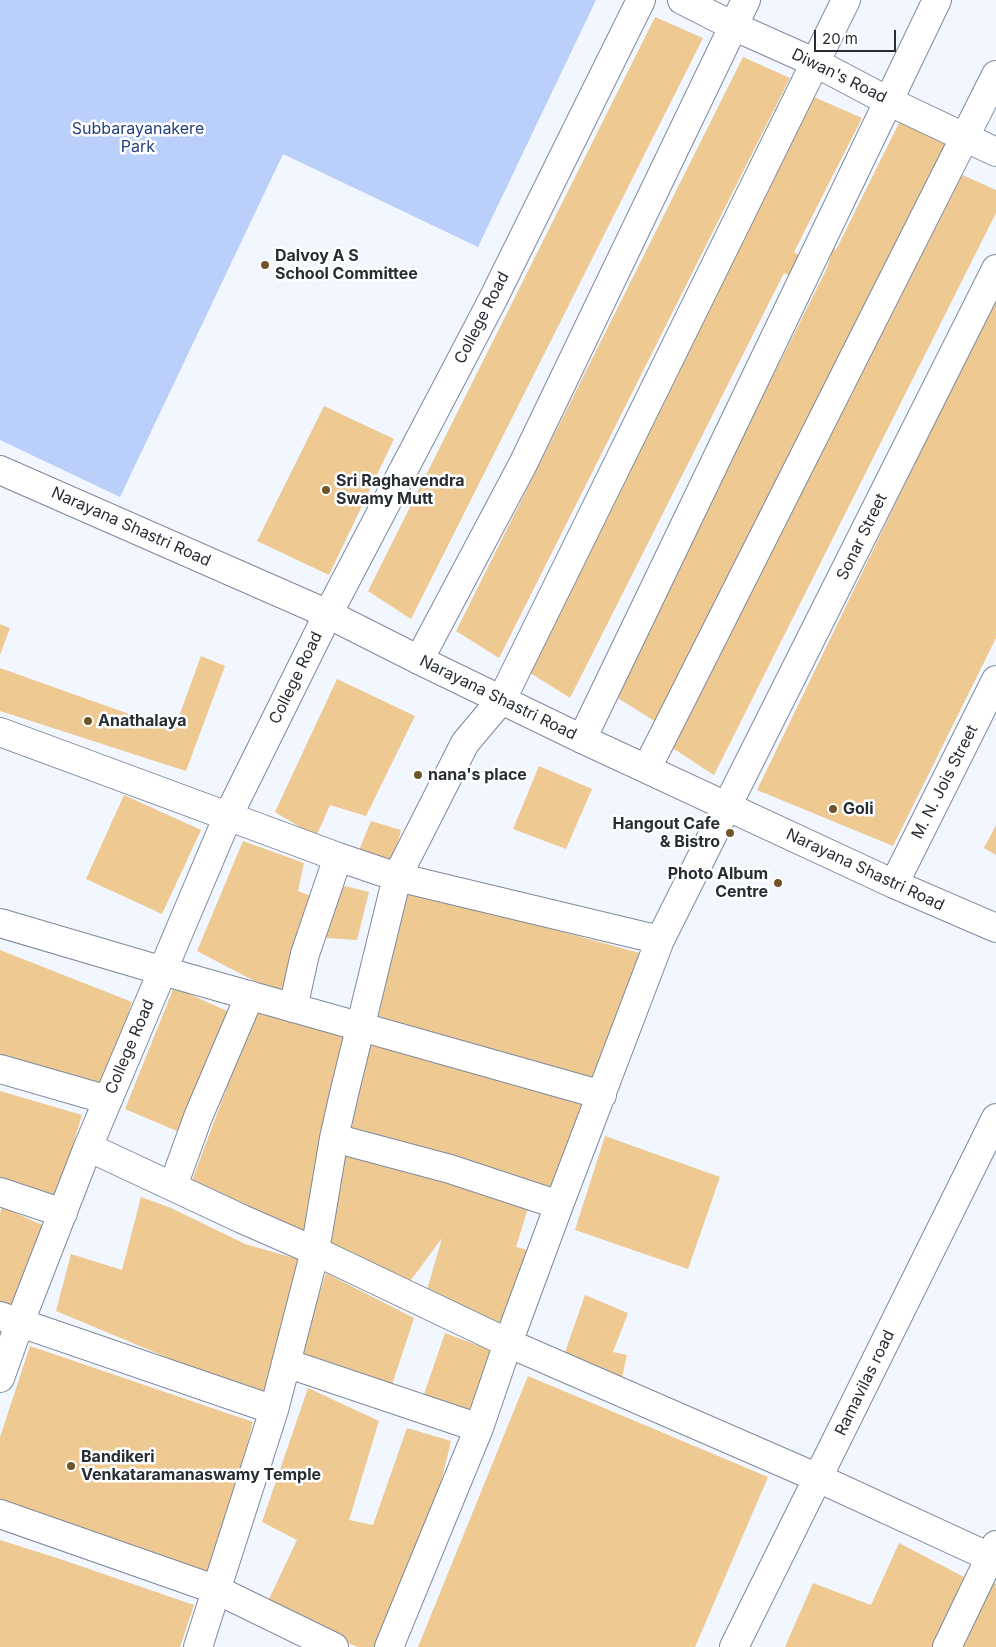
<!DOCTYPE html>
<html>
<head>
<meta charset="utf-8">
<style>
  body { margin:0 }
  #map { position:relative; width:996px; height:1647px; overflow:hidden; background:#f1f6ff; font-family:Inter,sans-serif }
  canvas { display:block }
  .scale { position:absolute; left:814px; top:30px; width:82px; height:22px; box-sizing:border-box; border:2px solid #282d35; border-top:0; padding-left:6px; font-size:15px; line-height:18px; white-space:nowrap; color:#282d35; -webkit-text-stroke:4px #fff; paint-order:stroke }
</style>
</head>
<body>
<div id="map">
<canvas width="996" height="1647"></canvas>
<div class="scale">20 m</div>
</div>
<script>
const ctx = document.querySelector('canvas').getContext('2d');
ctx.lineJoin = 'round';
function paint(path, color) { ctx.fillStyle = color; ctx.fill(path, 'evenodd'); }
function strokePath(path, color, width, dash) { ctx.strokeStyle = color; ctx.lineWidth = width; ctx.lineCap = dash ? 'butt' : 'round'; ctx.setLineDash(dash || []); ctx.stroke(path); }
function label(font, color, halo, rows, align = 'center') {
  ctx.font = font + ' Inter,sans-serif'; ctx.lineWidth = 5; ctx.setLineDash([]); ctx.textBaseline = 'middle'; ctx.strokeStyle = halo; ctx.fillStyle = color; for (const [text, x, y, turn = 0] of rows) {
    ctx.save(); ctx.translate(x, y); ctx.rotate((+turn || 0) * Math.PI / 180); ctx.textAlign = isNaN(turn) ? turn : align; if (halo) ctx.strokeText(text, 0, 0); ctx.fillText(text, 0, 0); ctx.restore();
  }
}
const green = new Path2D(`
  M 0,0 L 596,0 L 478,247 L 283,154 L 120,497 L 0,440 Z`);
const building = new Path2D(`
  M 655,17 L 703,38 L 411,619 L 368,591 Z
  M 743,57 L 790,78 L 499,658 L 456,631 Z
  M 814,97 L 862,118 L 794,252 L 806,259 L 799,280 L 784,273 L 570,698 L 527,671 Z
  M 900,121 L 947,142 L 656,722 L 613,695 L 758,406 L 753,403 L 760,380 L 769,384 L 827,268 L 833,248 L 836,250 Z
  M 958,173 L 996,190 L 996,213 L 714,775 L 671,747 Z
  M 996,296 L 996,638 L 893,846 L 757,790 Z
  M 324,406 L 394,439 L 329,575 L 257,541 Z
  M 0,624 L 10,628 L 0,655 Z
  M 201,656 L 225,666 L 186,771 L 0,711 L 0,668 L 174,730 Z
  M 337,679 L 415,716 L 366,816 L 330,805 L 316,837 L 275,812 Z
  M 539,766 L 592,789 L 566,849 L 513,829 Z
  M 124,795 L 201,830 L 162,914 L 86,879 Z
  M 371,821 L 401,830 L 392,866 L 357,855 Z
  M 996,825 L 996,855 L 984,848 Z
  M 243,841 L 304,863 L 298,891 L 319,899 L 285,997 L 197,951 Z
  M 333,883 L 369,892 L 357,940 L 327,938 L 318,928 Z
  M 404,889 L 640,953 L 597,1083 L 371,1021 Z
  M 0,950 L 132,1002 L 103,1088 L 0,1059 Z
  M 174,987 L 229,1012 L 184,1134 L 125,1109 Z
  M 256,1010 L 351,1037 L 306,1237 L 190,1186 Z
  M 370,1038 L 593,1099 L 556,1199 L 344,1132 Z
  M 0,1091 L 82,1115 L 57,1198 L 0,1179 Z
  M 605,1136 L 720,1177 L 688,1269 L 575,1230 Z
  M 346,1154 L 408,1167 L 528,1208 L 516,1247 L 536,1252 L 507,1328 L 427,1290 L 442,1238 L 411,1280 L 328,1248 Z
  M 141,1197 L 171,1208 L 245,1244 L 301,1260 L 264,1398 L 56,1311 L 71,1254 L 122,1270 Z
  M 2,1207 L 49,1228 L 12,1312 L 0,1309 L 0,1214 Z
  M 326,1273 L 414,1318 L 389,1394 L 299,1358 Z
  M 585,1295 L 628,1313 L 613,1352 L 627,1355 L 622,1377 L 563,1358 Z
  M 445,1333 L 493,1351 L 469,1413 L 422,1400 Z
  M 30,1346 L 253,1422 L 214,1575 L 0,1501 L 0,1437 Z
  M 528,1376 L 768,1477 L 695,1647 L 418,1647 Z
  M 308,1388 L 379,1421 L 349,1520 L 373,1525 L 407,1428 L 451,1441 L 437,1499 L 381,1647 L 358,1647 L 278,1614 L 269,1599 L 297,1540 L 262,1522 Z
  M 0,1540 L 57,1558 L 194,1605 L 180,1647 L 0,1647 Z
  M 899,1543 L 966,1578 L 933,1647 L 785,1647 L 813,1583 L 871,1605 Z
  M 994,1583 L 996,1584 L 996,1647 L 963,1647 Z`);
const minor = new Path2D(`
  M 682,0 L 733,26 L 816,63 L 888,101 L 996,152
  M 419,660 L 523,464 L 746,0
  M 0,732 L 338,857 L 397,877 L 660,940
  M 582,739 L 937,0
  M 647,768 L 996,75
  M 894,884 L 996,680
  M 0,923 L 163,971 L 602,1095
  M 293,1008 L 305,954 L 338,857
  M 0,1069 L 108,1100
  M 334,1138 L 450,1169 L 559,1205
  M 88,1147 L 242,1219 L 315,1251 L 508,1343 L 818,1478 L 996,1560
  M 173,1186 L 198,1117 L 250,995
  M 0,1192 L 63,1213
  M 0,1316 L 274,1410
  M 286,1363 L 479,1428
  M 0,1378 L 20,1322 L 88,1147 L 228,816 L 328,614 L 492,301 L 641,0
  M 0,1514 L 217,1590 L 334,1647
  M 198,1647 L 274,1410 L 315,1251 L 334,1138 L 344,1094 L 397,877 L 465,743 L 502,699 L 846,0
  M 389,1647 L 479,1428 L 508,1343 L 559,1205 L 660,940 L 996,269
  M 947,1647 L 996,1545`);
const tertiary = new Path2D(`
  M 0,470 L 328,614 L 419,660 L 582,739 L 894,884 L 996,928`);
const secondary = new Path2D(`
  M 734,1647 L 996,1118`);
const markers = [
  [265,265,5,"#715528"],
  [326,490,5,"#715528"],
  [88,721,5,"#715528"],
  [418,775,5,"#715528"],
  [833,809,5,"#715528"],
  [730,833,5,"#715528"],
  [778,883,5,"#715528"],
  [71,1466,5,"#715528"]
];
const streetNames = [
  ["Diwan's Road",839,76,26],
  ["College Road",482,318,-63],
  ["Narayana Shastri Road",131,527,24],
  ["Sonar Street",862,537,-64],
  ["College Road",296,678,-64],
  ["Narayana Shastri Road",498,698,26],
  ["M. N. Jois Street",945,782,-63],
  ["Narayana Shastri Road",865,870,25],
  ["College Road",130,1047,-67],
  ["Ramavilas road",865,1383,-64]
];
const parkNames = [
  ["Subbarayanakere",138,129],
  ["Park",138,147]
];
const poiNames = [
  ["Dalvoy A S",275,256],
  ["School Committee",275,274],
  ["Sri Raghavendra",336,481],
  ["Swamy Mutt",336,499],
  ["Anathalaya",98,721],
  ["nana's place",428,775],
  ["Goli",843,809],
  ["Hangout Cafe",720,824,"right"],
  ["& Bistro",720,842,"right"],
  ["Photo Album",768,874,"right"],
  ["Centre",768,892,"right"],
  ["Bandikeri",81,1457],
  ["Venkataramanaswamy Temple",81,1475]
];
paint(green, '#bacffa');
paint(building, '#eec992');
strokePath(minor, '#7f899d', 30);
strokePath(tertiary, '#7f899d', 30);
strokePath(secondary, '#7f899d', 30);
strokePath(minor, '#fff', 28);
strokePath(tertiary, '#fff', 28);
strokePath(secondary, '#fff', 28);
for (const [x, y, r, color] of markers) { const dot = new Path2D(); dot.arc(x, y, r, 0, 2 * Math.PI); ctx.fillStyle = color; ctx.fill(dot); strokePath(dot, '#fff', 2); }
label('16px', '#282d35', '#fff', streetNames);
label('16px', '#254080', '#fff', parkNames);
label('bold 16px', '#282d35', '#fff', poiNames, 'left');
</script>
</body>
</html>
